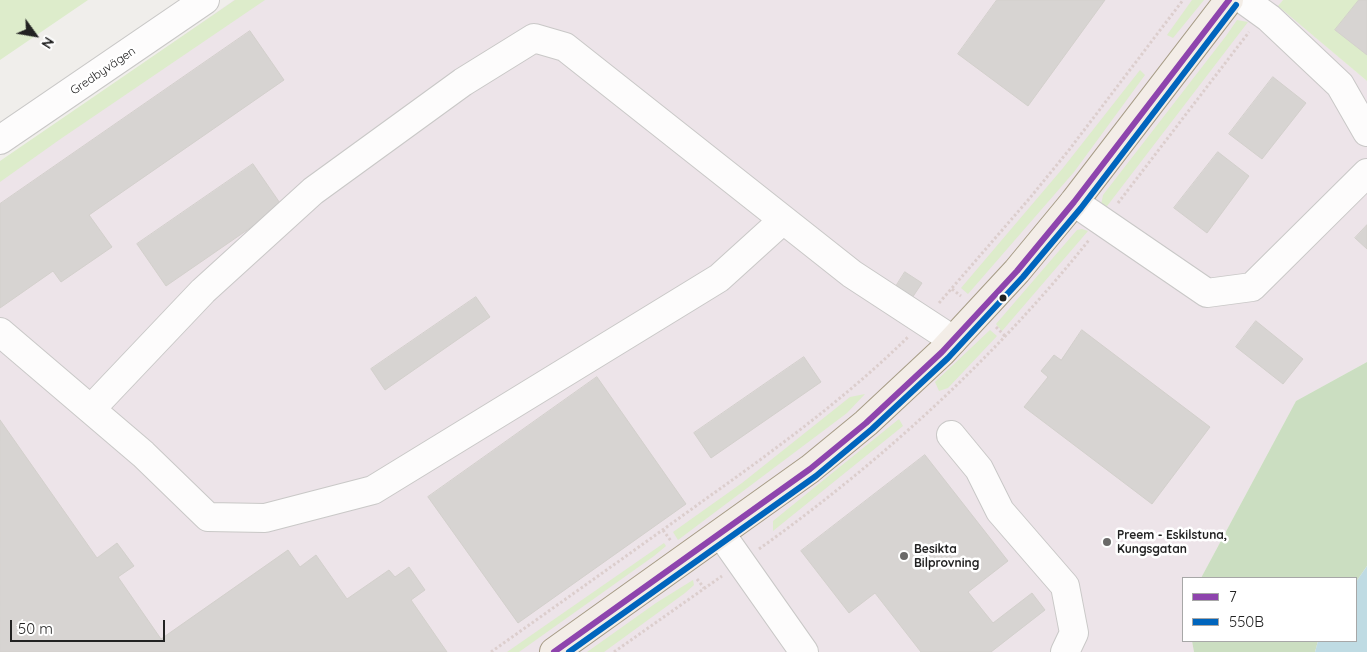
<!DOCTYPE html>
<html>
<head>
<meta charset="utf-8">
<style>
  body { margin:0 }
  #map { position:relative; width:1367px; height:652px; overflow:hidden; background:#f0eeeb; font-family:Quicksand,sans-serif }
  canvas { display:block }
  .legend { position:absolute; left:1182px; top:577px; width:175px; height:65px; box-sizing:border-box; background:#fff; border:1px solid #a7a7a7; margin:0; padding:6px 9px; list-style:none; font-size:15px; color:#222 }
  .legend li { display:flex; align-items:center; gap:10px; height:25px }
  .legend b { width:25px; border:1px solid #a7a7a7 }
  .north { position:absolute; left:10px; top:10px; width:50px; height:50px; -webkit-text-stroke:4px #fff; paint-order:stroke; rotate:122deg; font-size:14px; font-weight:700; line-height:20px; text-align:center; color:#222 }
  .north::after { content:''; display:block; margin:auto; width:18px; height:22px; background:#222; clip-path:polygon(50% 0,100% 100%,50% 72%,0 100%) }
  .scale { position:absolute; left:10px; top:620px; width:155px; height:22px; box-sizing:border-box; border:2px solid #222; border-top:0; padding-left:6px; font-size:15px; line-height:18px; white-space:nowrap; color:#222; -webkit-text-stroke:4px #fff; paint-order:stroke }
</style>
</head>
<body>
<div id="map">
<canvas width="1367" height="652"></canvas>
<ul class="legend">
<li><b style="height:6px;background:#8e44ad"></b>7</li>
<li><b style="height:6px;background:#0065bd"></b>550B</li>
</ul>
<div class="north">N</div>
<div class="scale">50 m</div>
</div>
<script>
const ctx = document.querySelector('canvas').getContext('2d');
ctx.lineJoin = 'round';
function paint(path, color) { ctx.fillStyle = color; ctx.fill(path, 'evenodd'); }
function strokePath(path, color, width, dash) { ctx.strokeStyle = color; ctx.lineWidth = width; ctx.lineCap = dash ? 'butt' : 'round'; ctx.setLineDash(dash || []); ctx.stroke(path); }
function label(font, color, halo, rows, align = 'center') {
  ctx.font = font + ' Quicksand,sans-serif'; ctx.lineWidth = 5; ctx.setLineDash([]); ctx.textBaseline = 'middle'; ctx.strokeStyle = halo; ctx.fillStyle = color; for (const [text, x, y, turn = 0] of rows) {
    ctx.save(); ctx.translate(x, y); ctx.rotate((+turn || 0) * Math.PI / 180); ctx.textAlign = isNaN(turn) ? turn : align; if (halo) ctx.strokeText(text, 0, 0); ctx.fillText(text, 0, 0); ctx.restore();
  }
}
const industrial = new Path2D(`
  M 234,0 L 1283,0 L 1279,6 L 1367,81 L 1367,362 L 1296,401 L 1201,578 L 1183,578 L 1183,641 L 1192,641 L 1194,652 L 0,652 L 0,163 Z`);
const grass = new Path2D(`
  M 0,0 L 88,0 L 0,60 Z
  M 235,0 L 265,0 L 59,140 L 0,182 L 0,161 Z
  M 1192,0 L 1204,0 L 1173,38 L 1167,35 Z
  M 1283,0 L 1367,0 L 1367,81 L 1278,6 Z
  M 1237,20 L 1248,22 L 1104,210 L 1101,205 L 1103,195 L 1226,36 Z
  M 1140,70 L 1145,75 L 1074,172 L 968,294 L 961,288 L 1063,168 Z
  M 1082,229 L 1088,231 L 1002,331 L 996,324 L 1077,230 Z
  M 990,330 L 997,336 L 948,388 L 939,391 L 935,382 Z
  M 865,394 L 847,413 L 678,540 L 673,532 L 742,483 L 850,397 Z
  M 899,419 L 903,426 L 773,531 L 773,521 Z
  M 664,543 L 666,546 L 654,556 L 519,652 L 507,652 Z
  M 693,580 L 694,585 L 685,593 L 604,652 L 587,652 L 656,603 Z`);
const forest = new Path2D(`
  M 1367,362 L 1367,566 L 1356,582 L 1356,578 L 1201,578 L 1296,401 Z
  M 1192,641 L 1318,641 L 1315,652 L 1194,652 Z`);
const water = new Path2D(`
  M 1367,566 L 1367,652 L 1315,652 L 1318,641 L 1356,641 L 1356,582 Z`);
const building = new Path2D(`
  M 997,0 L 1105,0 L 1028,106 L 958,54 Z
  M 1359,0 L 1367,0 L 1367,55 L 1335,30 Z
  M 250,31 L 284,80 L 89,215 L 112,247 L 61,282 L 53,271 L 0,308 L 0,204 Z
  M 1273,77 L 1306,103 L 1262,159 L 1229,134 Z
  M 1218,152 L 1249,176 L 1207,233 L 1174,208 Z
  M 253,164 L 282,206 L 166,286 L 137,244 Z
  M 1367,225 L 1367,249 L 1355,238 Z
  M 905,272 L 922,283 L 912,298 L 895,288 Z
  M 476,297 L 490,317 L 385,390 L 371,369 Z
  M 1256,321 L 1303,359 L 1283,384 L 1236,347 Z
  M 1082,330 L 1210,427 L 1152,504 L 1024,407 L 1048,377 L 1041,371 L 1054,355 L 1061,360 Z
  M 804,357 L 821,382 L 711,458 L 694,433 Z
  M 597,377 L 686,504 L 518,623 L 428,497 Z
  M 0,420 L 97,558 L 117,543 L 134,566 L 118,577 L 161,639 L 288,550 L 300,567 L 316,555 L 347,599 L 389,570 L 395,577 L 409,567 L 425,590 L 411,600 L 447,652 L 0,652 Z
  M 925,455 L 1008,561 L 968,592 L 993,623 L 1032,593 L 1045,610 L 991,652 L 921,652 L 875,593 L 849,613 L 801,551 Z`);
const path = new Path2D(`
  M 1118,203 L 1249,32
  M 952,289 L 961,296
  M 939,303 L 1029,199 L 1069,150 L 1183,0
  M 996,327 L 1005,336
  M 663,530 L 671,541
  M 759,549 C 882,461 995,358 1089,240
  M 697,579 L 704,588
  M 491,652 C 563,601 635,550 707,498 C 776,449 847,397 908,337
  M 614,652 L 722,576`);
const minor = new Path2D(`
  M 1244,0 L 1269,18 L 1340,85 L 1367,132
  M 0,140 L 205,0
  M 1074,202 L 1207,293 L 1252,287 L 1367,173
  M 0,332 L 143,454 L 208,517 L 265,518 L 373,490 L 719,278 L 783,220
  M 91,409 L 203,291 L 313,191 L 463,82 L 534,38 L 565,47 L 852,274 L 953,340
  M 951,435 L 979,469 L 1000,511 L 1065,586 L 1074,633 L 1065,652
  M 721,534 L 804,652`);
const major = new Path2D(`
  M 554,652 L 810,469 L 866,423 L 942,352 L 1017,271 L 1074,202 L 1229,0`);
const bus1 = new Path2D(`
  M 554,652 L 810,469 L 866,423 L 942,352 L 1017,271 L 1074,202 L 1229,0`);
const bus2 = new Path2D(`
  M 569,652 L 816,476 L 872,429 L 948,358 L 1023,277 L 1081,208 L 1236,5`);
const markers = [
  [1003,298,4.5,"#222"],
  [1107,542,5,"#6a6968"],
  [904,556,5,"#6a6968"]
];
const streetNames = [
  ["Gredbyvägen",103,71,-34]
];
const poiNames = [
  ["Preem - Eskilstuna,",1117,535],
  ["Kungsgatan",1117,549],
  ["Besikta",914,549],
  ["Bilprovning",914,563]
];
paint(industrial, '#ede4e9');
paint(grass, '#ddeccb');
paint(forest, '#cbdec1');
paint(water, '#bfdbe3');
paint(building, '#d7d4d2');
strokePath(building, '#d3d0cc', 1);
strokePath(minor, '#c9c8c7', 30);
strokePath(major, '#a79c86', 30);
strokePath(path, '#dccecd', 3, [2.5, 2.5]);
strokePath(minor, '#fdfcfc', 28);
strokePath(major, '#f3ede7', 28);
strokePath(bus1, '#8e44ad', 6);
strokePath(bus2, '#0065bd', 6);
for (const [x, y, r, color] of markers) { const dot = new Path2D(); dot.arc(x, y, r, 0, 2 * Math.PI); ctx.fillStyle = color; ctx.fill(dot); strokePath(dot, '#fff', 2); }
label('12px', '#222', '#fff', streetNames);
label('bold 12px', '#222', '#fff', poiNames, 'left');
</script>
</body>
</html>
